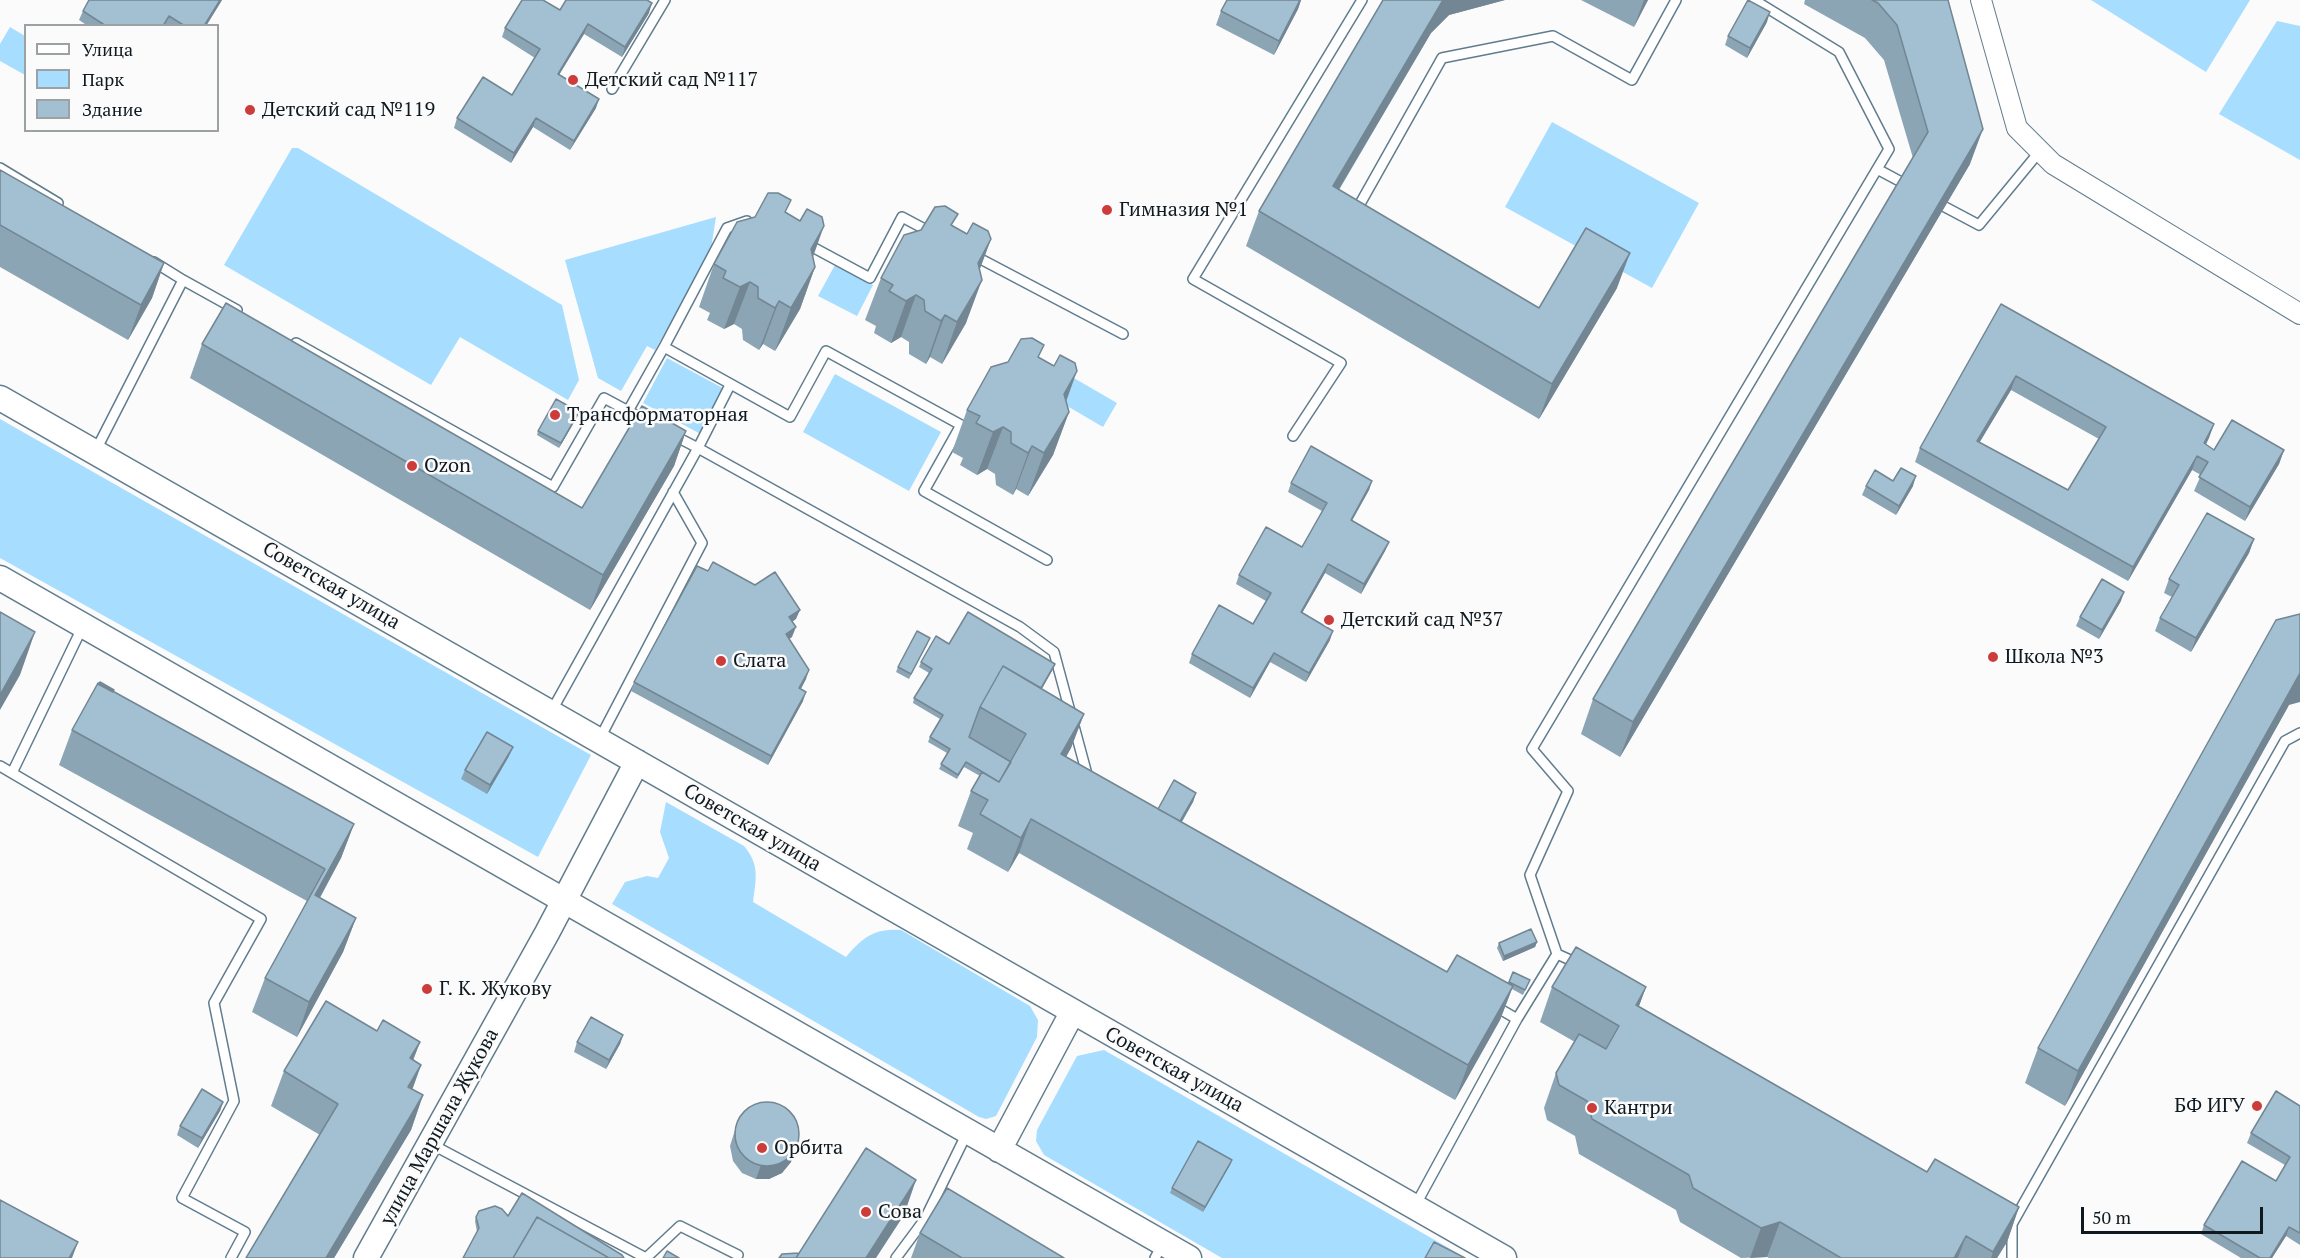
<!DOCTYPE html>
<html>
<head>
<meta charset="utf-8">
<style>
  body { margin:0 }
  #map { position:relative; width:2300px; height:1258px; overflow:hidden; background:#fbfbfb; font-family:"PT Serif",serif }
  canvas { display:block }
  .legend { position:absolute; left:24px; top:24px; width:195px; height:108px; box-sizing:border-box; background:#fbfbfb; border:2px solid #9ca1a3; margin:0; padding:8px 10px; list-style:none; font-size:18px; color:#0e1920 }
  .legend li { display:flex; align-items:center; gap:12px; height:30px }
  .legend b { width:30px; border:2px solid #9ca1a3 }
  .scale { position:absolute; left:2081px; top:1207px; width:182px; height:27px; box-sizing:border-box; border:3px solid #0e1920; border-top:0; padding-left:8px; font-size:18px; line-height:21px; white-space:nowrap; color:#0e1920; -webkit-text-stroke:4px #fbfbfb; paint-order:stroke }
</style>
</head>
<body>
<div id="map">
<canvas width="2300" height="1258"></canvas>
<ul class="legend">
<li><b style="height:8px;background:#fff"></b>Улица</li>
<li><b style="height:16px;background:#a7ddfe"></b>Парк</li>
<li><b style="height:16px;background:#a3c0d2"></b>Здание</li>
</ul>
<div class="scale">50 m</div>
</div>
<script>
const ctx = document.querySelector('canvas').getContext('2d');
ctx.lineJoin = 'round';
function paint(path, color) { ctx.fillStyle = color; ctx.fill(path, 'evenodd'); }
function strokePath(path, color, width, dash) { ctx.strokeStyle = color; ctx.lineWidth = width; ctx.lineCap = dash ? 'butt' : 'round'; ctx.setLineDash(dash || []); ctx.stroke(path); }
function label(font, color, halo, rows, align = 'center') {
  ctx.font = font + ' "PT Serif",serif'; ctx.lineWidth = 5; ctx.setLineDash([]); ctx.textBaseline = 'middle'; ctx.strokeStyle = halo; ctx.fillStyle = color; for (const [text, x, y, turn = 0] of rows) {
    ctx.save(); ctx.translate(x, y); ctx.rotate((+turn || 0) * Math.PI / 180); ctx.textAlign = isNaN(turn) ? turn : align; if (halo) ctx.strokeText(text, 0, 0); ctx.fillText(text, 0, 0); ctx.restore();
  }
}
const green = new Path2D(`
  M 2091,0 L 2250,0 L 2206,72 Z
  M 2277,21 L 2300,26 L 2300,160 L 2219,114 Z
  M 10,27 L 25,36 L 25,75 L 0,61 L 0,44 Z
  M 1552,122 L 1699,203 L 1652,288 L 1505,207 Z
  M 292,148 L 298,148 L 562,305 L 579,380 L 568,400 L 460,337 L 431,385 L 224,265 Z
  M 716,217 L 710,255 L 655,350 L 647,346 L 621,391 L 598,378 L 565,260 Z
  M 835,265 L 873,285 L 857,316 L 818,296 Z
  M 1022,348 L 1117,403 L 1103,427 L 1009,372 Z
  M 667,358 L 732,393 L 708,438 L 643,403 Z
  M 835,374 L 941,432 L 909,491 L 803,432 Z
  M 0,419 L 591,755 L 538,857 L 0,558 Z
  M 666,802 L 744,846 C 760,865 756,879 753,902 L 846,957 C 862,938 874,928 901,930 L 1030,1006 L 1038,1020 L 1037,1037 L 996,1116 L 986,1119 L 979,1117 L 612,904 L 625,882 L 647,876 L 658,878 L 669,858 L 660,832 Z
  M 1104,1050 L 1466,1258 L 1222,1258 L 1044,1155 L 1036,1141 L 1037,1130 L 1077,1056 Z`);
const service = new Path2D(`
  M 612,89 L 665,0
  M 0,168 L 58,203
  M 1877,169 L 1905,184
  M 1945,207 L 1979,225 L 2040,151
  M 1356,211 L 1442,58 L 1553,36 L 1632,80 L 1676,0
  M 805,243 L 870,278 L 902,217 L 932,233
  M 973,255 L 1123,334
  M 154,262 L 183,280
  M 296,343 L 553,487 L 604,398 L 645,420
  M 664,347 L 727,228 L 747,221
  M 628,411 L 664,347 L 790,417 L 826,351 L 961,425 L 924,491 L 1047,560
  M 673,435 L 698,448 L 730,385
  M 1293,436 L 1341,363 L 1193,279 L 1362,0
  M 96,450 L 183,280 L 237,310
  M 82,628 L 12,773 L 261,919 L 214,1003 L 234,1101 L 182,1198 L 245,1232 L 231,1258
  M 551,712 L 698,448 L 1020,627 L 1054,652 L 1088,778
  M 599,740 L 702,543 L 673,492
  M 0,766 L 12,773
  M 1557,954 L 1530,875 L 1568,791 L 1532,749 L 1889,149 L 1839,52 L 1754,0
  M 1493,1005 L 1517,1019
  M 431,1144 L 646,1258 L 680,1226 L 738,1255
  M 1415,1206 L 1517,1019 L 1557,954 L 1579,964
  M 896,1258 L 925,1219 L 967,1133
  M 1155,1258 L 1163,1243
  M 2012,1258 L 2012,1224 L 2285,741 L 2300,733`);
const minor = new Path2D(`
  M 1981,0 L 2017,128 L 2053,164 L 2300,314`);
const tertiary = new Path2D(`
  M 0,398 L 1504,1258
  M 0,578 L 1189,1258
  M 999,1150 L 1072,1013
  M 366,1258 L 547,933 L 637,762`);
const wall = new Path2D(`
  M 222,0 L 206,26 L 88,26 L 79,20 L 83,11 Z
  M 1227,0 L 1301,0 L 1298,9 L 1274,55 L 1216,25 L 1221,11 Z
  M 1383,0 L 1505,0 L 1449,15 L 1431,33 L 1339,190 L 1539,308 L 1617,288 L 1539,419 L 1246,246 L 1259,211 Z
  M 1581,0 L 1648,0 L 1634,27 Z
  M 1805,0 L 1948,0 L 1970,164 L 1620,757 L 1581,734 L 1593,699 L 1913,158 L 1884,60 L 1865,38 L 1804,4 Z
  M 560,10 L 649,13 L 622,57 L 584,34 L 559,75 L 596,108 L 570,150 L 533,127 L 511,163 L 454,128 L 457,118 L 512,95 L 535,58 L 502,37 L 505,28 Z
  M 1767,22 L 1747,58 L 1725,45 L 1728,36 Z
  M 0,170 L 164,263 L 152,298 L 128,340 L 0,267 Z
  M 786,213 L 813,257 L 815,267 L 800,309 L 775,351 L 763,344 L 759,350 L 743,340 L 742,329 L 734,324 L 724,329 L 707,320 L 710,313 L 699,307 L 714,264 Z
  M 953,226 L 967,234 L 991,239 L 979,271 L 966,323 L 942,364 L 930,357 L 926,364 L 909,354 L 909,342 L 901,337 L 891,343 L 874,333 L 876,326 L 865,320 L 881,278 Z
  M 2001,304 L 2214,424 L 2206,445 L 2214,450 L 2284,450 L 2279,464 L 2245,521 L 2194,491 L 2201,475 L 2192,470 L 2128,581 L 1915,462 L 1920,448 ZM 2011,390 L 2099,439 L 2068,490 L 1979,443 Z
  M 202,344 L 582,508 L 686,431 L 674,466 L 590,610 L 190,378 Z
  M 1040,358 L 1066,402 L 1069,412 L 1053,455 L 1028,496 L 1016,489 L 1013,495 L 996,485 L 995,474 L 987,469 L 977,475 L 960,465 L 963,458 L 952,452 L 967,410 Z
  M 577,417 L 559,448 L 537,435 L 538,431 Z
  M 1372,481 L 1369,490 L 1352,521 L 1389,542 L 1385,551 L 1361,594 L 1325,573 L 1302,613 L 1330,640 L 1306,682 L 1270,662 L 1250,698 L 1189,663 L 1192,654 L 1253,624 L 1266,601 L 1236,584 L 1239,575 L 1302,547 L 1322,511 L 1288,492 L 1291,483 Z
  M 1893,481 L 1913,486 L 1896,515 L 1862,495 L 1866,486 Z
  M 2254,539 L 2249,553 L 2191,652 L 2155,631 L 2160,618 L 2172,597 L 2164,593 L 2169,579 Z
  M 2121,601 L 2099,639 L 2076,626 L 2080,617 Z
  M 796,619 L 792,622 L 792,637 L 789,639 L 806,679 L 801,689 L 803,701 L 768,765 L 631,691 L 634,682 Z
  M 928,643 L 909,679 L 896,672 L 898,667 Z
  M 949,644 L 1055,664 L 1053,669 L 1042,689 L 1084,714 L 1071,748 L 1066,757 L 1158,809 L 1196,793 L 1193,802 L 1182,822 L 1447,972 L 1508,983 L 1513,972 L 1530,980 L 1523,995 L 1512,989 L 1500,1020 L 1455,1100 L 1019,853 L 1008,872 L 967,849 L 973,833 L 958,826 L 971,791 L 980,776 L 964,767 L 957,779 L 939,769 L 947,753 L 928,742 L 930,737 L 940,719 L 913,703 L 914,698 L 929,673 L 919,667 L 921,662 Z
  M 113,692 L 354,824 L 341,858 L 320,898 L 356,918 L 343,952 L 297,1037 L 252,1012 L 265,978 L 307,901 L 59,765 L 72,730 Z
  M 2289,705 L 2065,1106 L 2025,1083 L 2038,1048 Z
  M 509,756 L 487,794 L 461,779 L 465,770 Z
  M 1537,942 L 1535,947 L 1503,961 L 1497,948 L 1499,943 Z
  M 1552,987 L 1646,987 L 1639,1006 L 1927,1172 L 2019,1207 L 2007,1242 L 1997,1258 L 1769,1258 L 1767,1257 L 1741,1258 L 1680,1222 L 1676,1210 L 1579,1154 L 1575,1136 L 1547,1120 L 1544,1108 L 1556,1073 L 1575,1042 L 1540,1022 Z
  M 377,1031 L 420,1042 L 413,1060 L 421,1065 L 412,1089 L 423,1095 L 411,1130 L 334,1258 L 246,1258 L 320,1135 L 271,1106 L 284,1071 Z
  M 623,1035 L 620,1044 L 606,1069 L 574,1052 L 577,1042 Z
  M 223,1102 L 220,1111 L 198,1148 L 177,1135 L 180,1126 Z
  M 2300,1106 L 2300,1245 L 2286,1236 L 2272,1258 L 2241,1258 L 2201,1234 L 2204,1225 L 2276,1181 L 2285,1165 L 2247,1143 L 2251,1133 Z
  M 739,1117 L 791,1162 L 782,1173 L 769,1179 L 756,1179 L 742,1173 L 733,1161 L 730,1146 Z
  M 1230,1165 L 1203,1212 L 1170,1193 L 1172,1188 Z
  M 508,1216 L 622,1255 L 477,1232 L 475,1221 L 476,1217 Z
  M 920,1233 L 1064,1258 L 911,1258 Z`);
const shadedWall = new Path2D(`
  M 220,0 L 222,0 L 206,26 L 204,26 Z
  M 1300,0 L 1301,0 L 1298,9 L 1274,55 L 1279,41 Z
  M 1443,0 L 1505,0 L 1449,15 L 1431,33 L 1320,221 L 1333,186 Z
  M 1644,0 L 1648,0 L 1634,27 Z
  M 652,3 L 649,13 L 622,57 L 625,47 Z
  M 1770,12 L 1767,22 L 1747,58 L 1750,48 Z
  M 588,24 L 584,34 L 554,83 L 558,74 Z
  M 599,99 L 596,108 L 570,150 L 574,141 Z
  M 536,118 L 533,127 L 511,163 L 514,153 Z
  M 1983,129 L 1970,164 L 1620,757 L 1633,722 Z
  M 824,226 L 809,268 L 811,249 Z
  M 991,239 L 975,282 L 978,263 Z
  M 1630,253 L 1617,288 L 1539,419 L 1552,384 Z
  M 164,263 L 152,298 L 128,340 L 141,305 Z
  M 815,267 L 800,309 L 775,351 L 791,308 Z
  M 982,280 L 966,323 L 942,364 L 957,322 Z
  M 750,282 L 734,324 L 724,329 L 740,287 Z
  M 916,295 L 901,337 L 891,343 L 906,301 Z
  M 779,301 L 763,344 L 759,350 L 775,308 Z
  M 945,315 L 930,357 L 926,364 L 941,321 Z
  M 1077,371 L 1062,413 L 1064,394 Z
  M 2016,376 L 2011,390 L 1972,455 L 1977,441 Z
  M 579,412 L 577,417 L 559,448 L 561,443 Z
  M 1069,412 L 1053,455 L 1028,496 L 1044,453 Z
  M 2214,424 L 2209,438 L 2199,457 L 2204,443 Z
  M 1003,427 L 987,469 L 977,475 L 993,432 Z
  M 686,431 L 674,466 L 590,610 L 603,575 Z
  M 1032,446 L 1016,489 L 1013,495 L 1028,453 Z
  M 2284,450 L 2279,464 L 2245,521 L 2250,507 Z
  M 2197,456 L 2192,470 L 2128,581 L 2133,567 Z
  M 1916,476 L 1913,486 L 1896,515 L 1899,506 Z
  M 1372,481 L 1369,490 L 1347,529 L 1351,520 Z
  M 2254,539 L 2249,553 L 2191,652 L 2196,638 Z
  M 1389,542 L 1385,551 L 1361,594 L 1364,584 Z
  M 1328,564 L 1325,573 L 1297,622 L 1301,612 Z
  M 2124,592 L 2121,601 L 2099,639 L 2102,630 Z
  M 800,610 L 796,619 L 785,626 L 789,617 Z
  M 796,627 L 792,637 L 783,643 L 786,634 Z
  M 1333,631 L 1330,640 L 1306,682 L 1309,673 Z
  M 35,632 L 20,675 L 0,710 L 0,695 Z
  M 1274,653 L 1270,662 L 1250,698 L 1253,688 Z
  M 1055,664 L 1053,669 L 1023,720 Z
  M 809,670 L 806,679 L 796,697 L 799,688 Z
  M 2300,673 L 2300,702 L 2289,705 L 2065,1106 L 2078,1071 Z
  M 806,692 L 803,701 L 768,765 L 771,756 Z
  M 1084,714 L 1071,748 L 1048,788 L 1061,754 Z
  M 513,747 L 509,756 L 487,794 L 490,785 Z
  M 1196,793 L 1193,802 L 1172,838 L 1176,829 Z
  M 1031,819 L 1019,853 L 1008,872 L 1021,838 Z
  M 354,824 L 341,858 L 302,930 L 315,895 Z
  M 356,918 L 343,952 L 297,1037 L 309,1002 Z
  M 1537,942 L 1535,947 L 1503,961 L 1504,956 Z
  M 1513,986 L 1500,1020 L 1455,1100 L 1468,1065 Z
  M 1646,987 L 1633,1022 L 1636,1005 Z
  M 623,1035 L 620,1044 L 606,1069 L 609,1060 Z
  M 420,1042 L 407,1076 L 410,1058 Z
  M 421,1065 L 409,1099 L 408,1087 Z
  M 423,1095 L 411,1130 L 334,1258 L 326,1258 Z
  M 223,1102 L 220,1111 L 198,1148 L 202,1138 Z
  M 796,1149 L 791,1162 L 782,1173 L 769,1179 L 756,1179 L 761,1165 Z
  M 1232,1160 L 1230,1165 L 1203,1212 L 1205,1207 Z
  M 916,1180 L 904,1215 L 876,1258 L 866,1258 Z
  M 2019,1207 L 2007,1242 L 1997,1258 L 1991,1258 L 1993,1252 Z
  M 1780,1222 L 1767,1257 L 1750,1258 L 1761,1228 Z
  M 2289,1227 L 2286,1236 L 2272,1258 L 2270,1258 Z
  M 1966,1236 L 1958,1258 L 1954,1258 Z
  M 78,1242 L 72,1258 L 69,1258 Z`);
const building = new Path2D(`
  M 89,0 L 220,0 L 204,26 L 185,26 L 169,16 L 163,26 L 106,26 L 83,11 Z
  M 522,0 L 543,0 L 560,10 L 566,0 L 647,0 L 652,3 L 625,47 L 588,24 L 558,74 L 599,99 L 574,141 L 536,118 L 514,153 L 457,118 L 483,77 L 512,95 L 540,49 L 505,28 Z
  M 1227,0 L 1300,0 L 1279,41 L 1221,11 Z
  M 1383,0 L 1443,0 L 1333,186 L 1539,308 L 1586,228 L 1630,253 L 1552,384 L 1259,211 Z
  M 1748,0 L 1770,12 L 1750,48 L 1728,36 Z
  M 1872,0 L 1948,0 L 1983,129 L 1633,722 L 1593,699 L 1928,132 L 1897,25 L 1878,3 Z
  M 0,170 L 164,263 L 141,305 L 0,225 Z
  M 768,193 L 778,193 L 791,200 L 785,212 L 800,221 L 807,209 L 822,217 L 824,226 L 811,249 L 815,267 L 791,308 L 779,301 L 775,308 L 758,298 L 758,287 L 750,282 L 740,287 L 723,278 L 726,271 L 714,264 L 737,222 L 755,217 Z
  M 945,206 L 958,214 L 951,225 L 967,234 L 973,223 L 988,231 L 991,239 L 978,263 L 982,280 L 957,322 L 945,315 L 941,321 L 925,311 L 924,300 L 916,295 L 906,301 L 889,291 L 893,285 L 881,278 L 904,235 L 921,230 L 935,207 Z
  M 226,303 L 582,508 L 642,406 L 686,431 L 603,575 L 202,344 Z
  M 2001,304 L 2214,424 L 2204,443 L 2214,450 L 2232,420 L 2284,450 L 2250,507 L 2199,477 L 2208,462 L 2197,456 L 2133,567 L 1920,448 ZM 2016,376 L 2106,427 L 2068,490 L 1977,441 Z
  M 1032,338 L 1044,345 L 1038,357 L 1054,366 L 1060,355 L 1075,363 L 1077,371 L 1064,394 L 1069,412 L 1044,453 L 1032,446 L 1028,453 L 1011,443 L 1011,432 L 1003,427 L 993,432 L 976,423 L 980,416 L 967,410 L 991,367 L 1008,362 L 1021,339 Z
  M 556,399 L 579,412 L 561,443 L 538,431 Z
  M 1311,446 L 1372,481 L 1351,520 L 1389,542 L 1364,584 L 1328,564 L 1301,612 L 1333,631 L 1309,673 L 1274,653 L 1253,688 L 1192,654 L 1219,605 L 1253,624 L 1271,593 L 1239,575 L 1266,527 L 1302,547 L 1327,503 L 1291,483 Z
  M 1901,468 L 1916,476 L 1899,506 L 1866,486 L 1875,470 L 1893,481 Z
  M 2207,513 L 2254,539 L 2196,638 L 2160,618 L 2179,585 L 2169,579 Z
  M 713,562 L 755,585 L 775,572 L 800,610 L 789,617 L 796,627 L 786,634 L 809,670 L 799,688 L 806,692 L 771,756 L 634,682 L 697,566 L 708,571 Z
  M 2102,579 L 2124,592 L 2102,630 L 2080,617 Z
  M 0,612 L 35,632 L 0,695 Z
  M 968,612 L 1055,664 L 1041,688 L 1003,666 L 980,707 L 969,737 L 1011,762 L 999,782 L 966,762 L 958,775 L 941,764 L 950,749 L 930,737 L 943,715 L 914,698 L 932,669 L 921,662 L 936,636 L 949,644 Z
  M 2300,614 L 2300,673 L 2078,1071 L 2038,1048 L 2276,620 Z
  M 917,631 L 930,638 L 911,674 L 898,667 Z
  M 1003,666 L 1084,714 L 1061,754 L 1447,972 L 1457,955 L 1513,986 L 1468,1065 L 1031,819 L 1021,838 L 980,814 L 988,800 L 971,791 L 982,772 L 999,782 L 1026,734 L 980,707 Z
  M 100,682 L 114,690 L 113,692 L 98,684 Z
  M 98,683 L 354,824 L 315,895 L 356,918 L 309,1002 L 265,978 L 325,869 L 72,730 Z
  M 487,732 L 513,747 L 490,785 L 465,770 Z
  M 1174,780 L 1196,793 L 1180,821 L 1158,809 Z
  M 1531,929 L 1537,942 L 1504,956 L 1499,943 Z
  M 1576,947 L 1646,987 L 1636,1005 L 1927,1172 L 1935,1159 L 2019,1207 L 1993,1252 L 1966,1236 L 1954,1258 L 1841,1258 L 1780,1222 L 1761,1228 L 1693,1188 L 1689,1175 L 1592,1119 L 1587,1101 L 1559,1085 L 1556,1073 L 1579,1034 L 1606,1049 L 1619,1026 L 1552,987 Z
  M 1513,972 L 1530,980 L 1525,990 L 1509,982 Z
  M 326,1001 L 377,1031 L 383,1020 L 420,1042 L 410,1058 L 421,1065 L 408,1087 L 423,1095 L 326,1258 L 246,1258 L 338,1104 L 284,1071 Z
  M 591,1017 L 623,1035 L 609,1060 L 577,1042 Z
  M 202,1089 L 223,1102 L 202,1138 L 180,1126 Z
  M 2276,1091 L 2300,1106 L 2300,1233 L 2289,1227 L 2270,1258 L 2260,1258 L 2204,1225 L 2242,1161 L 2276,1181 L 2290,1157 L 2251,1133 Z
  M735 1134a32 32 0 1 1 64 0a32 32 0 1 1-64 0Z
  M 1198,1141 L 1232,1160 L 1205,1207 L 1172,1188 Z
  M 866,1148 L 916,1180 L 866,1258 L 796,1258 Z
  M 947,1188 L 1064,1258 L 962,1258 L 920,1233 Z
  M 522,1193 L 622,1255 L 624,1258 L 609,1258 L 537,1217 L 513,1258 L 463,1258 L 479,1228 L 476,1217 L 479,1211 L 495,1206 L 502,1209 L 508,1216 Z
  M 0,1200 L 78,1242 L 69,1258 L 0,1258 Z
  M 537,1217 L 609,1258 L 513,1258 Z
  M 1434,1242 L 1465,1258 L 1425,1258 Z
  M 667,1251 L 679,1258 L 663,1258 Z
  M 799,1253 L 796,1258 L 779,1258 L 782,1254 Z`);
const markers = [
  [573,80,6,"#cb3c3b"],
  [250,110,6,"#cb3c3b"],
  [1107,210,6,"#cb3c3b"],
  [555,415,6,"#cb3c3b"],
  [412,466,6,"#cb3c3b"],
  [1329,620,6,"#cb3c3b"],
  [1993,657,6,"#cb3c3b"],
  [721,661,6,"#cb3c3b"],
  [427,989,6,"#cb3c3b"],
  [2257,1106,6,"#cb3c3b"],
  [1592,1108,6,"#cb3c3b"],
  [762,1148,6,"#cb3c3b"],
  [866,1212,6,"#cb3c3b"]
];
const poiNames = [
  ["Детский сад №117",585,80],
  ["Детский сад №119",262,110],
  ["Гимназия №1",1119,210],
  ["Трансформаторная",567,415],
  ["Ozon",424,466],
  ["Детский сад №37",1341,620],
  ["Школа №3",2005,657],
  ["Слата",733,661],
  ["Г. К. Жукову",439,989],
  ["БФ ИГУ",2245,1106,"right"],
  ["Кантри",1604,1108],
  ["Орбита",774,1148],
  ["Сова",878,1212]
];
const streetNames = [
  ["Советская улица",331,586,30],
  ["Советская улица",752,828,30],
  ["Советская улица",1174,1070,29],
  ["улица Маршала Жукова",440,1127,-61]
];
paint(green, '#a7ddfe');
strokePath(service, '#617c8d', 12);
strokePath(minor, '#617c8d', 22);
strokePath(tertiary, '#617c8d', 27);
strokePath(service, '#fff', 9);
strokePath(minor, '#fff', 20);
strokePath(tertiary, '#fff', 24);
paint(wall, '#8ca5b5');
paint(shadedWall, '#728693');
paint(building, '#a3c0d2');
strokePath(building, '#728693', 1.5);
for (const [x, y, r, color] of markers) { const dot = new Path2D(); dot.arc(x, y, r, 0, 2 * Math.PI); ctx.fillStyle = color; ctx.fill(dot); strokePath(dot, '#fbfbfb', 2); }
label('20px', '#0e1920', '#fbfbfb', poiNames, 'left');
label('20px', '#0e1920', '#fbfbfb', streetNames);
</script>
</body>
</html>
